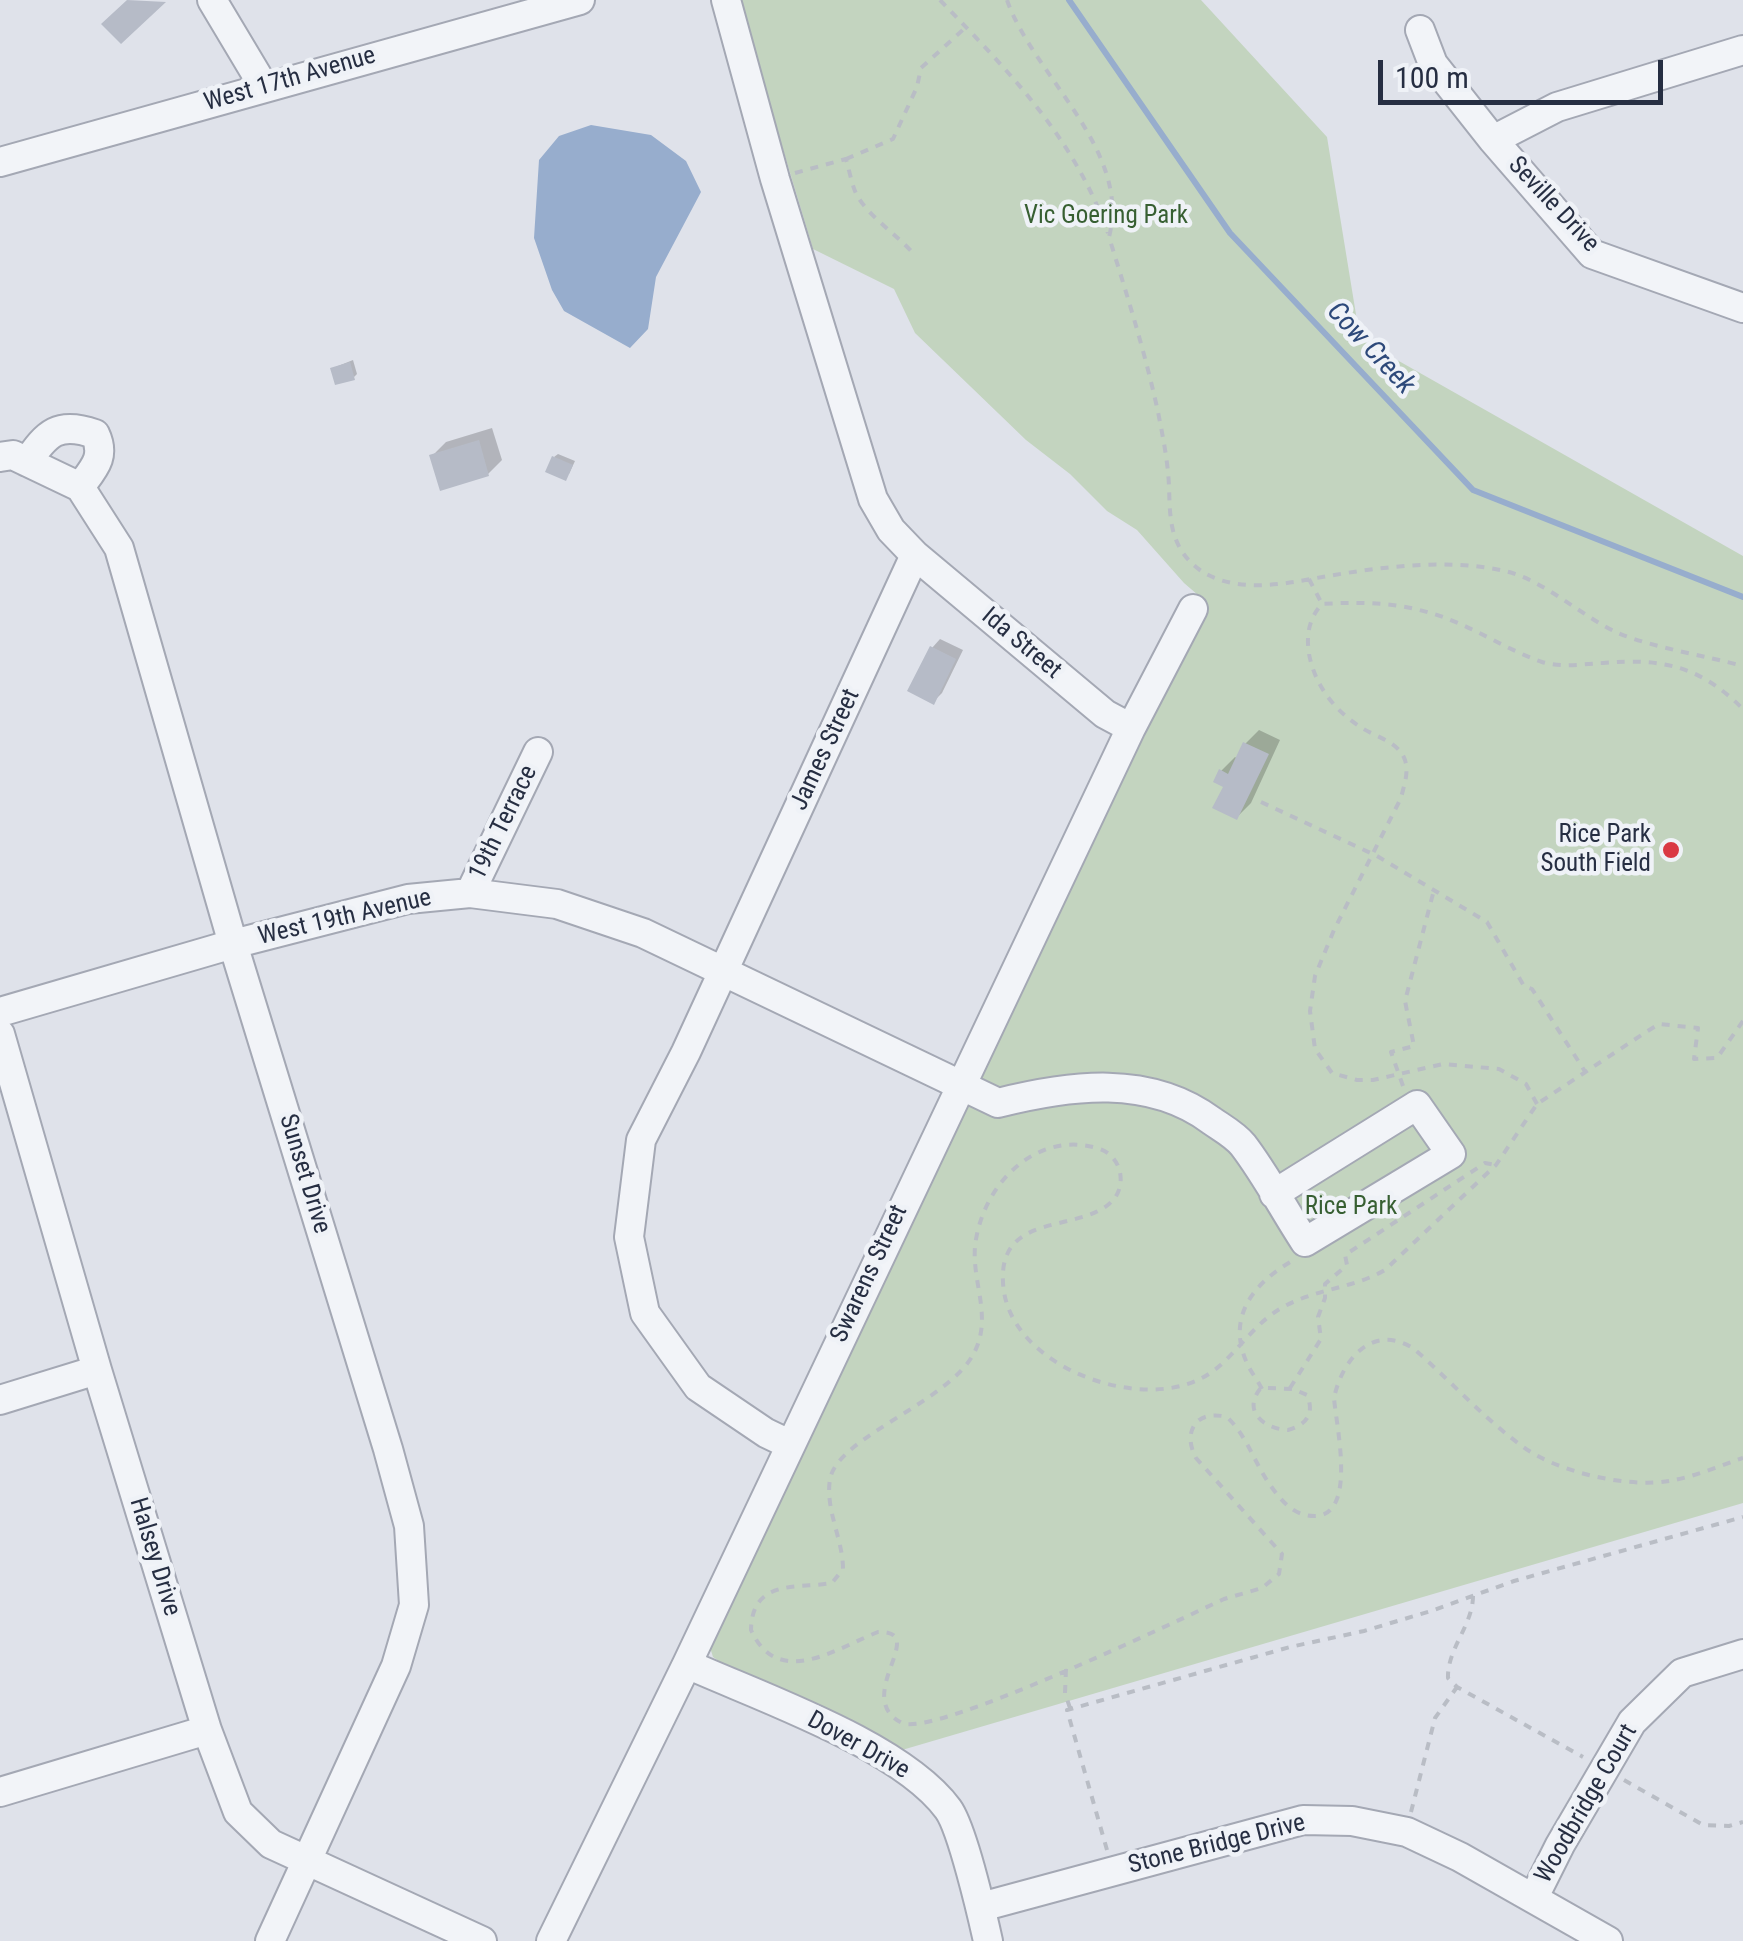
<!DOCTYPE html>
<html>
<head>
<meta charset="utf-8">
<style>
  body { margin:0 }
  #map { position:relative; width:1743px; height:1941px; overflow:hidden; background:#dfe2ea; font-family:"Roboto Condensed",sans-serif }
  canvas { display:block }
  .scale { position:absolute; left:1378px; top:60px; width:285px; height:45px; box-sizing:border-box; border:5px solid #262e42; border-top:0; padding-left:12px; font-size:30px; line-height:35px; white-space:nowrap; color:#262e42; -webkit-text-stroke:8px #eff2f7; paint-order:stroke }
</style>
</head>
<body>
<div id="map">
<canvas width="1743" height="1941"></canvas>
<div class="scale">100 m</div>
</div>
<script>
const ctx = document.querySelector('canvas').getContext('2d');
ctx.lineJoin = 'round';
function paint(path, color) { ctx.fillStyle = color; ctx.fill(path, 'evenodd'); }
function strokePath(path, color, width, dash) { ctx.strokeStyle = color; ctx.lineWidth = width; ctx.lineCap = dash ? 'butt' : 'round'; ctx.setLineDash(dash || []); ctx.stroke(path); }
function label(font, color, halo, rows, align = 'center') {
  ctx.font = font + ' "Roboto Condensed",sans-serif'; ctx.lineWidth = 9; ctx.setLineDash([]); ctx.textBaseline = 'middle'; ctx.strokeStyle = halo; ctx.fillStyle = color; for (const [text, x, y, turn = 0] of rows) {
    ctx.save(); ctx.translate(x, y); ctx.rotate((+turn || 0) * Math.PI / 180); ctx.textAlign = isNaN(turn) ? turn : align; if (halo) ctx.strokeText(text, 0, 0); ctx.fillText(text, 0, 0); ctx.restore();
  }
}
const green = new Path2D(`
  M 738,0 L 1201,0 L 1327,137 L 1360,339 L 1743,556 L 1743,1503 L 902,1750 L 729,1668 L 713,1657 L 709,1644 L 1205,601 L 1184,583 L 1137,530 L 1107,511 L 1070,474 L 1026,440 L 915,333 L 894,289 L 813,249 Z`);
const water = new Path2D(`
  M 591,125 L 651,135 L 686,161 L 701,192 L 656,277 L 648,329 L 630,348 L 564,311 L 552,290 L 534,238 L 539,160 L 559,136 Z`);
const shadow = new Path2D(`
  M 353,360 L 357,374 L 354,377 L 333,368 Z
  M 492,428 L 502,460 L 488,474 L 432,456 L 446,442 Z
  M 558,454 L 575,461 L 569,474 L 554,457 Z
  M 940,639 L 963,650 L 942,693 L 934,701 L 932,648 Z
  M 1259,730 L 1280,740 L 1251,803 L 1237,817 L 1221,771 L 1235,757 L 1238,759 L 1245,744 Z`);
const stream = new Path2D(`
  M 1069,0 L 1230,233 L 1473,490 L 1743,597`);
const building = new Path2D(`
  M 127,0 L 166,2 L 121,44 L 101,24 Z
  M 350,362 L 355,380 L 335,385 L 330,368 Z
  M 479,440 L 489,476 L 440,491 L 429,455 Z
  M 552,456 L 573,465 L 566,481 L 545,472 Z
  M 930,646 L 956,659 L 934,705 L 907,691 Z
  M 1243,742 L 1269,754 L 1237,820 L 1212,808 L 1223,787 L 1213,782 L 1219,769 L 1228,774 Z`);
const path = new Path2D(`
  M 940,0 C 1009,72 1074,137 1108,233
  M 1007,0 C 1033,75 1132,150 1109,237 C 1127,295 1145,352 1158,412 C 1162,432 1166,452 1168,472 C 1171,500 1166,528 1183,553 C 1208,589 1256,588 1294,582 C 1361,570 1438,556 1505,571 C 1544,580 1581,616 1618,633 C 1651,647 1706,656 1743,666
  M 846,159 L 893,139 L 917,87 L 921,68 L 966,27
  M 795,173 L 846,159 C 849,169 851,181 855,191 C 864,213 895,233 912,252
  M 1309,579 L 1322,604
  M 1261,802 L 1377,856 L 1487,922 L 1524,986 L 1532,989 L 1586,1073
  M 1743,1021 L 1717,1058 L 1694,1059 L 1698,1028 L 1659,1024 L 1643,1034 L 1537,1104 L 1496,1165 L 1385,1270 C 1354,1288 1316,1289 1285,1306 C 1250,1324 1233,1363 1200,1379 C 1134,1412 1006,1364 1003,1282 C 999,1213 1076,1232 1109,1204 C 1128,1189 1123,1157 1100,1149 C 1036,1128 981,1186 975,1247 C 972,1282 992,1316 975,1351 C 951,1402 838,1436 830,1479 C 825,1510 843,1539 843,1569 L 832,1583 C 798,1589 752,1578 751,1630 C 778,1690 837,1648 878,1632 C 931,1630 851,1697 902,1723 C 933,1738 1181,1619 1224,1599 L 1262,1588 L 1279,1574 L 1282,1554 L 1196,1458 C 1182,1432 1196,1409 1227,1417 C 1246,1435 1254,1461 1268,1482 C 1280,1499 1293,1517 1316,1516 C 1357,1514 1336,1425 1334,1398 C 1342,1360 1372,1323 1413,1348 C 1450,1380 1482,1417 1522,1446 C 1556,1472 1627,1488 1669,1481 C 1694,1477 1719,1466 1743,1458
  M 1403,1086 L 1391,1052 L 1414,1046 L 1405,1001 L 1434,890
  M 1537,1104 L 1526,1084 L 1499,1069 L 1443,1064 L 1373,1080 L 1357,1080 L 1332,1073 L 1315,1049 L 1310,1011 L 1315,976 L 1334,930 L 1401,798 C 1404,785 1409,773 1405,760 C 1399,742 1376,737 1362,728 C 1335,711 1315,686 1309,654 C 1306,635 1309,618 1322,604 C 1370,601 1412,603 1458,623 C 1486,635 1513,652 1542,662 C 1562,668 1583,664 1603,663 C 1663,658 1700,666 1743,709
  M 1268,1388 L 1293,1389 L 1307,1395 C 1315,1414 1306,1425 1288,1430 C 1265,1429 1242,1412 1260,1389 Z
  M 1290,1388 L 1321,1339 L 1318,1317 L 1325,1298 L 1325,1284 L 1347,1265 L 1345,1255 L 1485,1163 L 1496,1165
  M 1262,1389 C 1257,1379 1250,1371 1246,1361 C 1227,1316 1254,1283 1292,1261
  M 1473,1596 C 1473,1625 1447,1649 1448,1678 L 1457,1687 L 1583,1757
  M 1066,1669 L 1065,1693 L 1070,1708
  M 1624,1780 L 1703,1825 L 1729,1826 L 1743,1822
  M 1411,1812 L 1435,1718 L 1457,1687
  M 1107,1850 L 1067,1710 L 1290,1647 L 1364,1631 L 1431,1611 L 1514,1581 L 1743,1517`);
const minor = new Path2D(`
  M 212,0 L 264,87
  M 726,0 L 775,179 L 873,499 L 891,530 L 915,555 L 1105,714 L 1131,728
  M 1420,30 L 1433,64 L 1493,140 L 1592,254 L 1743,308
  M 1493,140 L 1557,107 L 1743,50
  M 0,162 L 580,0
  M 0,457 L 13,455 L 80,487 L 119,548 L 233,944 L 388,1449 L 409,1526 L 414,1605 L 396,1666 L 270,1941
  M 27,462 C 47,433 58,421 95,434 C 106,457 94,468 80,487
  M 470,893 L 538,752
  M 0,1012 L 233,944 L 408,899 L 470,893 L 557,904 L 643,933 L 998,1103 C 1070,1085 1149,1074 1212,1121 C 1222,1128 1235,1135 1243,1145 C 1266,1175 1284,1210 1305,1242 L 1451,1154 L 1417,1105 L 1274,1194
  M 0,1034 L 97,1370 L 207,1730 L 238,1812 L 271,1844 L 482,1941
  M 0,1400 L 97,1370
  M 789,1444 L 766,1433 L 698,1387 L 645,1313 L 629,1237 L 641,1140 L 686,1052 L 915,555
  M 687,1664 C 760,1697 901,1745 948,1809 C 962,1828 982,1914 988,1941
  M 0,1792 L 207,1730
  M 1534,1897 L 1560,1845 L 1632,1722 L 1682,1673 L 1743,1654
  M 981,1907 L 1303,1820 L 1352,1821 L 1407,1832 L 1460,1857 L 1608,1941
  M 551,1941 L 687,1664 L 1131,728 L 1193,609`);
const markers = [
  [1671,850,10,"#da3944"]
];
const streetNames = [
  ["West 17th Avenue",290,80,-16],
  ["Seville Drive",1553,205,47],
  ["Ida Street",1021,644,40],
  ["James Street",826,750,-65],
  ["19th Terrace",504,823,-64],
  ["West 19th Avenue",345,918,-13],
  ["Sunset Drive",304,1174,73],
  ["Swarens Street",870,1274,-65],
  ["Halsey Drive",154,1557,73],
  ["Dover Drive",858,1746,29],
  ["Woodbridge Court",1587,1804,-60],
  ["Stone Bridge Drive",1217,1845,-14]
];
const parkNames = [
  ["Vic Goering Park",1106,217],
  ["Rice Park",1351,1208]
];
const poiNames = [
  ["Rice Park",1651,836],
  ["South Field",1651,865]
];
const waterNames = [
  ["Cow Creek",1370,349,47]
];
paint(green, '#c3d4bf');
paint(water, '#97adcd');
paint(shadow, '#0003');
strokePath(stream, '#97adcd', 6);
paint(building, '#b6bbc7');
strokePath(minor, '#a4a8b4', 32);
strokePath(path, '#b9bdc5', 4, [8, 8]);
strokePath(minor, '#f2f4f8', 28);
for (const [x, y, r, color] of markers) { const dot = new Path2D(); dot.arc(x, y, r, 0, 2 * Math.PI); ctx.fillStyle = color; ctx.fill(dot); strokePath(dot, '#eff2f7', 4); }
label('25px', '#262e42', '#eff2f7', streetNames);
label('25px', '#375f32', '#eff2f7', parkNames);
label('25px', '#262e42', '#eff2f7', poiNames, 'right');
label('italic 28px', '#2d497a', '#eff2f7', waterNames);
</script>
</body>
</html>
